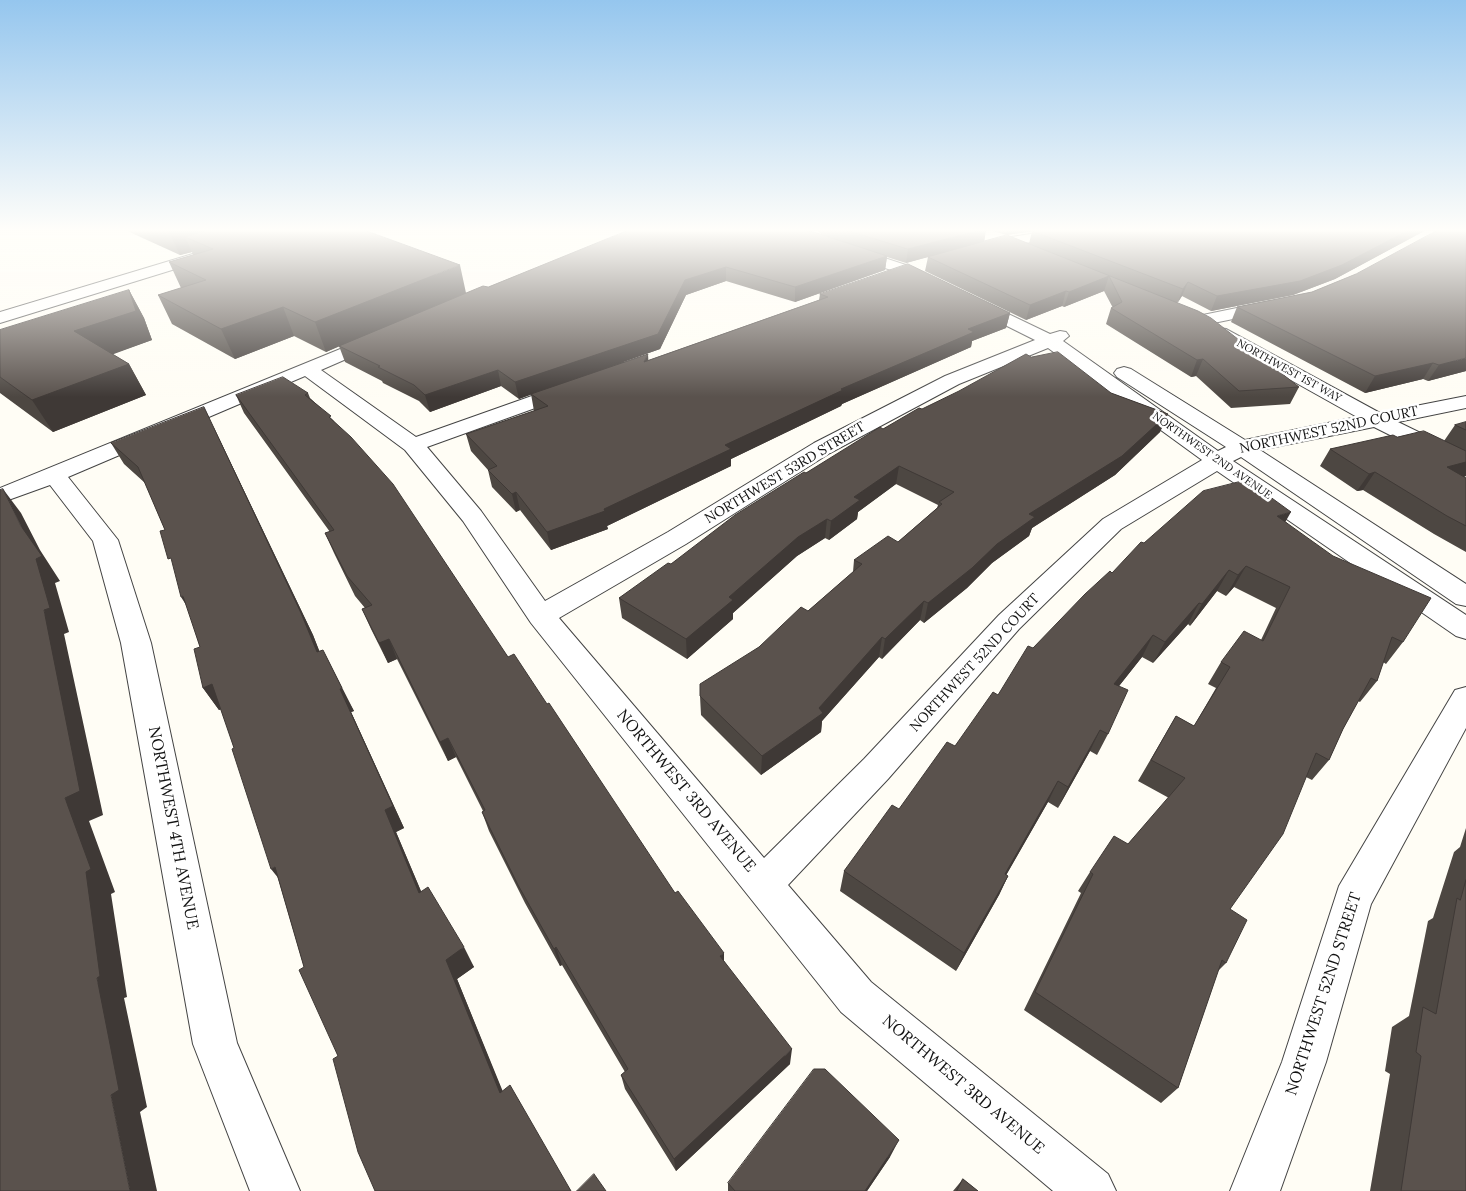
<!DOCTYPE html>
<html>
<head>
<meta charset="utf-8">
<style>
  body { margin:0 }
  canvas { display:block; background:#fffdf5 }
</style>
</head>
<body>
<canvas width="1466" height="1191"></canvas>
<script>
const ctx = document.querySelector('canvas').getContext('2d');
ctx.lineJoin = 'round';
function strokePath(path, color, width, dash) { ctx.strokeStyle = color; ctx.lineWidth = width; ctx.lineCap = dash ? 'butt' : 'round'; ctx.setLineDash(dash || []); ctx.stroke(path); }
function paint(path, color) { ctx.fillStyle = color; ctx.fill(path, 'evenodd'); }
function label(font, color, halo, rows, align = 'center') {
  ctx.font = font + ' Lora,serif'; ctx.lineWidth = 5; ctx.setLineDash([]); ctx.textBaseline = 'middle'; ctx.strokeStyle = halo; ctx.fillStyle = color; for (const [text, x, y, turn = 0] of rows) {
    ctx.save(); ctx.translate(x, y); ctx.rotate((+turn || 0) * Math.PI / 180); ctx.textAlign = isNaN(turn) ? turn : align; if (halo) ctx.strokeText(text, 0, 0); ctx.fillText(text, 0, 0); ctx.restore();
  }
}
const minor = new Path2D(`
  M 778,230 L 799,230 L 912,267 L 937,280 L 939,283 L 937,286 L 925,286 L 900,273 L 780,233 Z
  M 1056,230 L 1090,230 L 1088,233 L 1083,234 L 1006,246 L 983,252 L 978,251 L 976,248 L 978,245 L 1005,238 Z
  M 206,250 L 211,252 L 214,255 L 211,258 L 0,323 L 0,312 Z
  M 975,298 L 1050,334 L 1060,331 L 1066,332 L 1069,336 L 1063,341 L 1218,451 L 1226,447 L 1117,377 L 1114,373 L 1117,369 L 1124,367 L 1131,369 L 1245,440 L 1357,417 L 1214,337 L 1211,333 L 1214,329 L 1220,328 L 1226,329 L 1380,413 L 1466,396 L 1466,408 L 1398,422 L 1466,455 L 1466,471 L 1458,469 L 1374,427 L 1260,450 L 1466,584 L 1466,606 L 1456,604 L 1241,457 L 1233,461 L 1466,615 L 1466,639 L 1456,636 L 1217,471 L 1121,529 L 1019,629 L 888,779 L 788,885 L 871,982 L 1108,1174 L 1116,1191 L 1053,1191 L 841,1012 L 531,623 L 463,521 L 405,450 L 305,376 L 68,477 L 118,540 L 151,643 L 237,1043 L 300,1191 L 250,1191 L 193,1044 L 121,643 L 93,541 L 50,485 L 0,503 L 0,488 L 377,334 L 383,335 L 386,339 L 383,343 L 321,370 L 416,437 L 560,386 L 567,384 L 574,386 L 577,390 L 574,394 L 427,447 L 481,511 L 545,601 L 668,532 L 814,443 L 945,376 L 1035,340 L 969,307 L 967,303 L 969,299 ZM 1048,348 L 1202,460 L 1103,519 L 999,615 L 864,759 L 764,858 L 559,618 L 686,544 L 830,453 L 959,384 Z
  M 1271,301 L 1277,302 L 1279,306 L 1277,310 L 1199,326 L 1193,325 L 1190,321 L 1193,317 Z
  M 1466,687 L 1466,728 L 1371,904 L 1326,1062 L 1280,1191 L 1230,1191 L 1282,1062 L 1339,886 L 1455,690 Z`);
const wall = new Path2D(`
  M 125,230 L 364,230 L 466,293 L 488,287 L 824,236 L 816,230 L 986,230 L 984,242 L 1029,244 L 1032,231 L 1006,235 L 989,230 L 1426,230 L 1335,279 L 1293,295 L 1211,311 L 1182,296 L 1177,303 L 1299,387 L 1290,404 L 1231,408 L 1196,376 L 1191,377 L 1106,324 L 1111,308 L 1113,308 L 1104,291 L 1064,307 L 1062,306 L 1026,320 L 925,271 L 928,257 L 952,250 L 906,263 L 887,257 L 885,270 L 795,302 L 726,281 L 686,295 L 660,349 L 623,362 L 649,360 L 819,300 L 820,294 L 1010,313 L 1006,328 L 972,341 L 971,347 L 842,404 L 841,406 L 731,459 L 731,466 L 607,526 L 608,529 L 551,550 L 520,510 L 516,512 L 492,487 L 488,470 L 471,451 L 466,434 L 534,411 L 531,394 L 519,399 L 501,386 L 430,412 L 419,401 L 383,383 L 382,381 L 345,362 L 339,346 L 326,352 L 294,336 L 235,359 L 172,324 L 158,295 L 181,288 L 169,262 L 193,255 L 192,252 L 180,255 Z
  M 1356,274 L 1466,371 L 1428,381 L 1423,379 L 1365,393 L 1231,322 L 1237,307 L 1312,292 Z
  M 129,290 L 144,318 L 152,340 L 112,354 L 129,364 L 146,395 L 53,432 L 0,393 L 0,330 Z
  M 308,393 L 310,398 L 333,420 L 508,657 L 675,893 L 724,961 L 790,1064 L 676,1171 L 625,1089 L 621,1075 L 625,1072 L 562,965 L 560,966 L 525,903 L 489,831 L 482,812 L 483,811 L 456,757 L 448,761 L 397,659 L 388,663 L 371,629 L 362,609 L 365,608 L 355,596 L 334,553 L 325,533 L 330,532 L 244,413 L 236,395 Z
  M 1111,393 L 1168,414 L 1160,432 L 1115,475 L 1032,528 L 1029,536 L 992,563 L 967,588 L 924,623 L 920,620 L 882,659 L 879,657 L 822,721 L 821,732 L 761,775 L 701,715 L 700,696 L 759,647 L 808,611 L 853,572 L 854,560 L 898,542 L 937,508 L 938,505 L 896,484 L 858,512 L 857,519 L 829,540 L 825,538 L 797,556 L 733,613 L 733,619 L 687,659 L 622,618 L 619,598 L 671,564 L 806,473 L 883,429 L 922,409 Z
  M 1466,422 L 1466,476 L 1464,477 L 1466,478 L 1466,552 L 1434,534 L 1363,490 L 1357,491 L 1320,466 L 1330,449 L 1397,437 L 1444,441 L 1455,425 Z
  M 214,428 L 313,635 L 319,651 L 354,711 L 351,712 L 404,828 L 396,832 L 421,891 L 474,967 L 457,979 L 502,1091 L 571,1191 L 338,1056 L 304,967 L 278,878 L 221,709 L 219,710 L 203,688 L 200,647 L 165,530 L 145,483 L 124,464 L 111,443 Z
  M 1286,522 L 1403,642 L 1386,664 L 1383,662 L 1377,681 L 1360,702 L 1358,701 L 1343,729 L 1329,760 L 1312,780 L 1306,777 L 1230,909 L 1226,963 L 1218,971 L 1178,1088 L 1161,1103 L 1024,1010 L 1081,893 L 1078,891 L 1090,872 L 1128,844 L 1169,798 L 1138,781 L 1176,716 L 1194,726 L 1216,688 L 1208,684 L 1221,662 L 1261,640 L 1276,608 L 1234,587 L 1226,596 L 1217,591 L 1190,626 L 1188,624 L 1153,663 L 1142,657 L 1119,686 L 1108,734 L 1097,755 L 1090,751 L 1058,808 L 1048,802 L 1006,875 L 1008,876 L 999,895 L 956,971 L 840,891 L 844,871 L 955,746 L 998,695 L 1033,648 L 1144,543 Z
  M 1466,828 L 1466,1191 L 1370,1191 L 1390,1074 L 1385,1071 L 1392,1027 L 1409,1016 L 1428,921 L 1433,918 L 1454,852 L 1460,847 Z
  M 890,1157 L 867,1191 L 728,1191 L 728,1183 Z
  M 963,1179 L 978,1191 L 953,1191 Z`);
const shadedWall = new Path2D(`
  M 168,230 L 266,230 L 185,237 L 192,252 L 180,255 Z
  M 981,230 L 986,230 L 984,242 L 906,263 L 908,249 Z
  M 1007,230 L 1043,230 L 1006,235 Z
  M 1409,230 L 1426,230 L 1335,279 L 1293,295 L 1211,311 L 1217,296 Z
  M 887,256 L 885,270 L 795,302 L 795,287 Z
  M 460,265 L 466,293 L 326,352 L 315,322 Z
  M 726,267 L 726,281 L 686,295 L 660,349 L 519,399 L 515,382 L 685,280 Z
  M 1109,276 L 1104,291 L 1064,307 L 1069,292 Z
  M 1188,282 L 1182,296 L 1177,304 L 1183,289 Z
  M 129,290 L 144,318 L 152,340 L 92,362 L 74,331 Z
  M 1066,291 L 1062,306 L 1026,320 L 1030,305 Z
  M 283,307 L 294,336 L 235,359 L 221,329 Z
  M 1010,313 L 1006,328 L 972,341 L 971,347 L 842,404 L 841,406 L 731,459 L 731,466 L 607,526 L 608,529 L 551,550 L 547,532 L 604,509 L 725,445 L 841,389 L 968,329 Z
  M 648,354 L 649,370 L 644,362 Z
  M 1466,358 L 1466,371 L 1428,381 L 1439,365 Z
  M 1203,359 L 1196,376 L 1191,377 L 1197,360 Z
  M 1433,363 L 1423,379 L 1365,393 L 1375,376 Z
  M 129,364 L 146,395 L 53,432 L 32,400 Z
  M 498,370 L 501,386 L 430,412 L 425,395 Z
  M 204,407 L 313,635 L 329,675 L 317,652 Z
  M 1168,414 L 1160,432 L 1115,475 L 1032,528 L 1029,536 L 992,563 L 967,588 L 924,623 L 928,603 L 997,544 L 1029,514 Z
  M 1466,462 L 1466,476 L 1434,484 L 1447,467 Z
  M 899,466 L 896,484 L 858,512 L 857,519 L 829,540 L 831,521 L 854,497 Z
  M 1375,472 L 1363,490 L 1357,491 L 1369,474 Z
  M 3,489 L 21,513 L 40,550 L 60,581 L 55,583 L 69,632 L 64,634 L 103,815 L 89,821 L 115,892 L 111,894 L 127,997 L 124,998 L 147,1107 L 140,1112 L 157,1191 L 130,1191 L 111,1095 L 97,978 L 65,798 L 44,610 L 21,526 Z
  M 516,492 L 520,510 L 516,512 L 512,494 Z
  M 1291,512 L 1279,533 L 1277,516 Z
  M 827,519 L 825,538 L 797,556 L 733,613 L 733,619 L 687,659 L 686,639 L 729,597 L 798,537 Z
  M 1246,566 L 1234,587 L 1226,596 L 1238,575 Z
  M 1229,570 L 1217,591 L 1190,626 L 1202,604 Z
  M 183,596 L 195,619 L 181,597 Z
  M 924,601 L 920,620 L 882,659 L 885,639 Z
  M 1199,603 L 1188,624 L 1153,663 L 1165,642 Z
  M 1153,635 L 1142,657 L 1104,705 L 1114,684 Z
  M 882,637 L 879,657 L 822,721 L 821,732 L 761,775 L 762,756 L 819,708 Z
  M 389,639 L 397,659 L 388,663 L 379,643 Z
  M 323,650 L 354,711 L 351,712 L 404,828 L 396,832 L 430,913 L 419,893 L 385,810 L 340,689 Z
  M 212,684 L 227,707 L 219,710 L 203,688 Z
  M 1100,730 L 1090,751 L 1058,808 L 1068,787 Z
  M 448,738 L 456,757 L 448,761 L 440,742 Z
  M 1058,781 L 1048,802 L 996,893 L 1005,874 Z
  M 275,867 L 287,889 L 271,869 Z
  M 1008,876 L 999,895 L 956,971 L 964,953 Z
  M 464,947 L 474,967 L 457,979 L 510,1109 L 500,1093 L 446,960 Z
  M 556,947 L 562,965 L 560,966 L 554,949 Z
  M 724,953 L 724,970 L 720,956 Z
  M 792,1049 L 790,1064 L 676,1171 L 674,1159 Z
  M 899,1140 L 890,1157 L 867,1191 L 865,1191 Z`);
const building = new Path2D(`
  M 209,230 L 364,230 L 460,265 L 315,322 L 283,307 L 221,329 L 158,295 L 206,280 L 169,262 L 213,249 L 185,237 Z
  M 629,230 L 804,230 L 817,233 L 887,256 L 795,287 L 726,267 L 685,280 L 658,334 L 515,382 L 498,370 L 425,395 L 414,385 L 378,367 L 380,366 L 339,346 L 483,286 L 488,287 Z
  M 846,230 L 981,230 L 908,249 Z
  M 1041,230 L 1409,230 L 1342,265 L 1300,281 L 1217,296 L 1188,282 L 1183,289 L 1032,231 Z
  M 1438,230 L 1466,230 L 1466,358 L 1439,365 L 1433,363 L 1375,376 L 1237,307 L 1312,292 L 1356,274 Z
  M 1007,235 L 1198,311 L 1211,318 L 1299,387 L 1239,391 L 1203,359 L 1197,360 L 1111,308 L 1122,302 L 1109,276 L 1069,292 L 1066,291 L 1030,305 L 928,257 Z
  M 908,264 L 1010,313 L 968,329 L 974,332 L 841,389 L 843,390 L 725,445 L 731,449 L 604,509 L 605,511 L 547,532 L 516,492 L 512,494 L 488,470 L 497,466 L 466,434 L 548,406 L 531,394 L 648,354 L 644,362 L 828,297 L 820,294 Z
  M 129,290 L 136,311 L 74,331 L 129,364 L 32,400 L 0,377 L 0,330 Z
  M 1058,352 L 1111,393 L 1168,414 L 1122,456 L 1029,514 L 1035,517 L 997,544 L 972,568 L 928,603 L 924,601 L 885,639 L 882,637 L 819,708 L 823,713 L 762,756 L 700,696 L 700,684 L 759,647 L 801,607 L 808,611 L 862,564 L 854,560 L 888,536 L 898,542 L 942,504 L 939,502 L 954,492 L 899,466 L 854,497 L 860,500 L 831,521 L 827,519 L 798,537 L 729,597 L 733,600 L 686,639 L 619,598 L 668,563 L 671,564 L 735,515 L 804,472 L 806,473 L 880,427 L 883,429 L 919,408 L 922,409 L 959,391 L 1026,354 L 1031,357 Z
  M 283,377 L 308,393 L 305,395 L 331,416 L 329,417 L 351,437 L 393,484 L 508,657 L 514,654 L 547,704 L 549,703 L 675,893 L 678,891 L 724,953 L 720,956 L 792,1049 L 674,1159 L 621,1075 L 628,1069 L 556,947 L 554,949 L 518,885 L 482,812 L 485,810 L 448,738 L 440,742 L 389,639 L 379,643 L 362,609 L 372,605 L 347,576 L 325,533 L 334,530 L 236,395 Z
  M 204,407 L 301,613 L 317,652 L 323,650 L 342,688 L 340,689 L 393,806 L 385,810 L 419,893 L 428,887 L 464,947 L 446,960 L 500,1093 L 510,1085 L 571,1191 L 375,1191 L 358,1152 L 333,1059 L 338,1056 L 299,970 L 304,967 L 275,867 L 271,869 L 232,749 L 234,748 L 212,684 L 203,688 L 194,649 L 200,647 L 183,596 L 181,597 L 171,558 L 168,559 L 160,531 L 165,530 L 138,467 L 111,443 Z
  M 1466,422 L 1466,430 L 1455,425 Z
  M 1424,431 L 1466,451 L 1466,462 L 1447,467 L 1466,478 L 1466,526 L 1447,516 L 1375,472 L 1369,474 L 1330,449 L 1393,435 L 1397,437 Z
  M 1247,480 L 1291,512 L 1277,516 L 1333,556 L 1431,598 L 1403,642 L 1392,637 L 1377,681 L 1371,678 L 1343,729 L 1329,760 L 1316,753 L 1283,834 L 1230,909 L 1247,920 L 1226,963 L 1222,960 L 1178,1088 L 1035,992 L 1093,874 L 1090,872 L 1114,836 L 1128,844 L 1185,778 L 1151,760 L 1176,716 L 1194,726 L 1230,667 L 1221,662 L 1244,631 L 1263,641 L 1290,587 L 1246,566 L 1238,575 L 1229,570 L 1202,604 L 1199,603 L 1165,642 L 1153,635 L 1114,684 L 1128,690 L 1108,734 L 1100,730 L 1068,787 L 1058,781 L 1005,874 L 1008,876 L 964,953 L 844,871 L 892,805 L 899,809 L 947,742 L 955,746 L 993,692 L 998,695 L 1028,646 L 1033,648 L 1085,594 L 1110,571 L 1112,573 L 1141,542 L 1144,543 L 1203,491 Z
  M 3,489 L 21,526 L 42,556 L 36,559 L 50,608 L 44,610 L 80,791 L 65,798 L 91,869 L 86,872 L 100,976 L 97,978 L 119,1090 L 111,1095 L 130,1191 L 0,1191 L 0,490 Z
  M 1466,880 L 1466,1191 L 1401,1191 L 1421,1056 L 1416,1052 L 1423,1007 L 1436,1014 L 1457,898 L 1460,900 Z
  M 814,1069 L 825,1069 L 899,1140 L 865,1191 L 735,1191 L 728,1183 Z
  M 594,1174 L 606,1191 L 577,1191 Z
  M 963,1179 L 978,1191 L 957,1191 Z`);
const farStreetnames = [
  ["NORTHWEST 1ST WAY",1289,371,29],
  ["NORTHWEST 2ND AVENUE",1212,456,35]
];
const streetNames = [
  ["NORTHWEST 52ND COURT",1329,430,-12],
  ["NORTHWEST 53RD STREET",785,473,-31],
  ["NORTHWEST 52ND COURT",975,663,-47]
];
const nearStreetnames = [
  ["NORTHWEST 3RD AVENUE",686,791,50],
  ["NORTHWEST 4TH AVENUE",173,828,79],
  ["NORTHWEST 52ND STREET",1324,994,-72],
  ["NORTHWEST 3RD AVENUE",963,1085,40]
];
strokePath(minor, '#444', 2);
paint(minor, '#fff');
paint(wall, '#4d4742');
paint(shadedWall, '#3f3936');
paint(building, '#5a524d');
strokePath(building, '#3f3936', 1);
const sky = ctx.createLinearGradient(0, 0, 0, 397);
sky.addColorStop(0, '#95c6ee');
sky.addColorStop(0.58, '#fffefa');
sky.addColorStop(1, '#fffefa00');
ctx.fillStyle = sky;
ctx.fillRect(0, 0, 1466, 397);
label('11px', '#111', '#fff', farStreetnames);
label('14px', '#111', '#fff', streetNames);
label('16px', '#111', '#fff', nearStreetnames);
</script>
</body>
</html>
